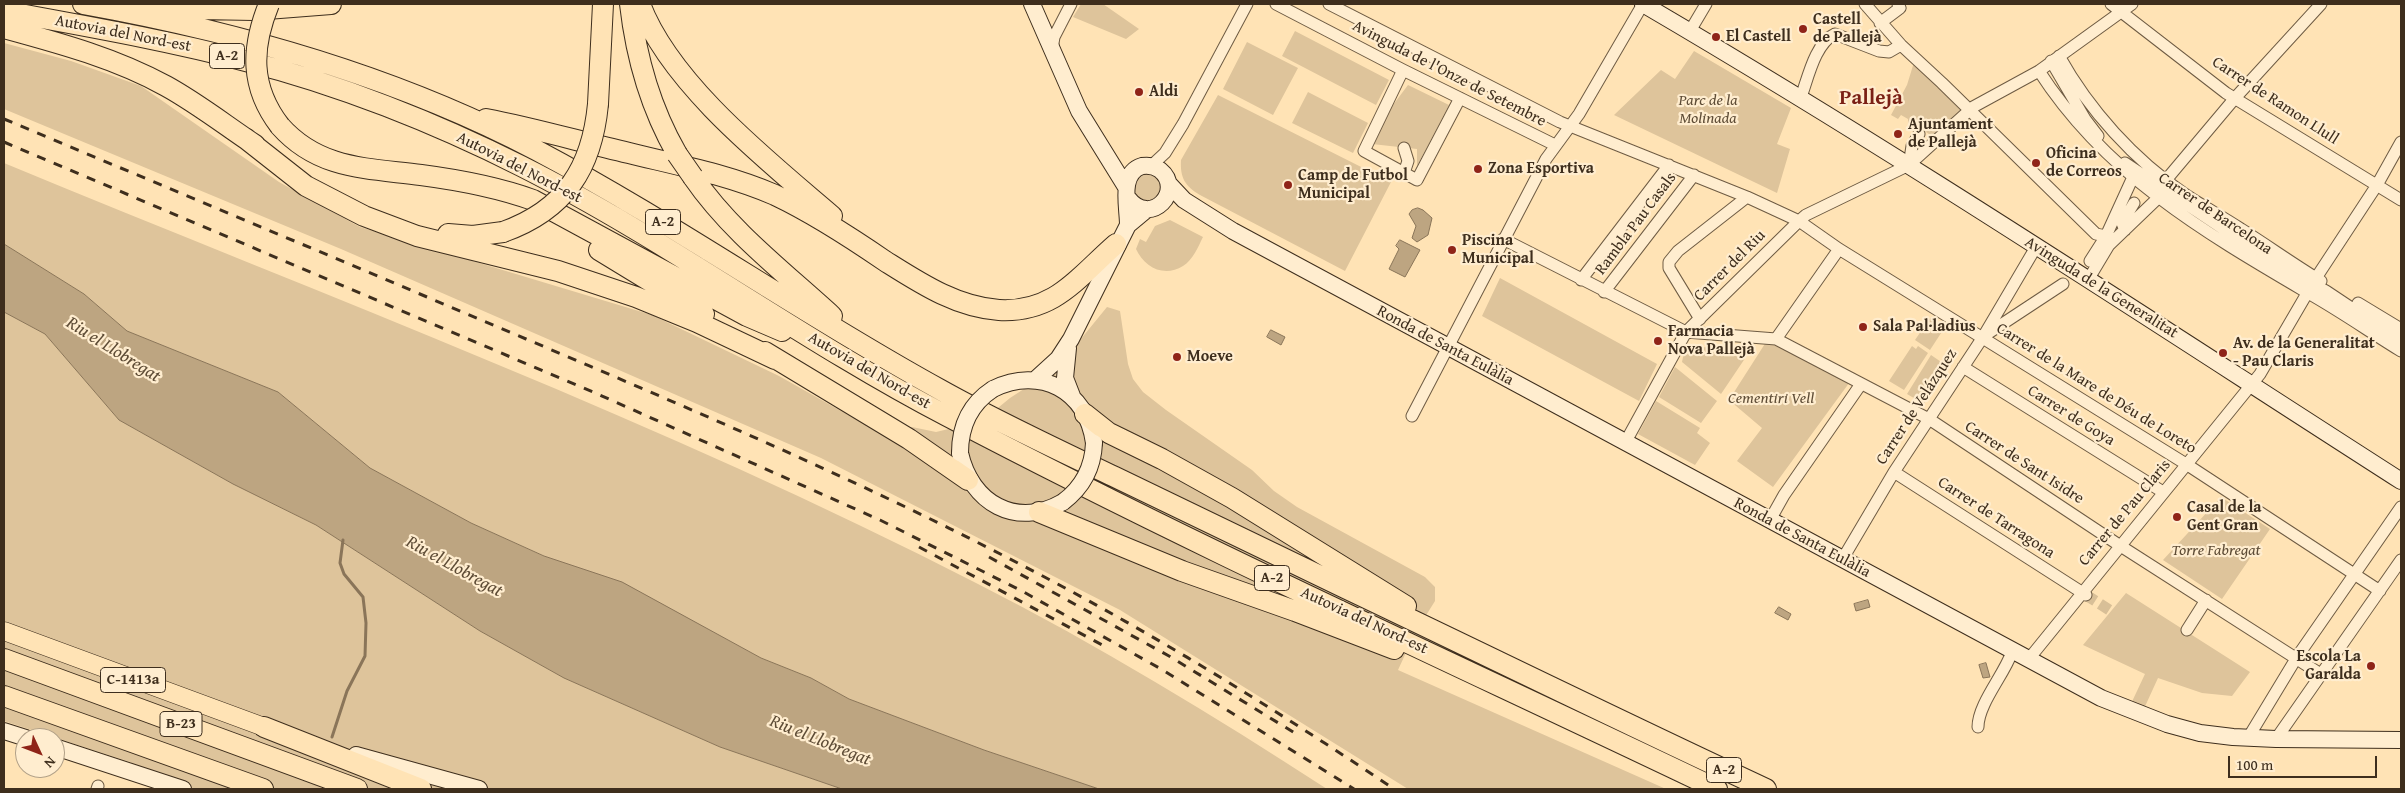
<!DOCTYPE html>
<html>
<head>
<meta charset="utf-8">
<style>
  body { margin:0 }
  #map { position:relative; width:2405px; height:793px; overflow:hidden; background:#ffe3b5; font-family:"Gentium Book Plus",serif }
  canvas { display:block }
  .frame { position:absolute; inset:0; border:5px solid #3e2e1d; pointer-events:none }
  .north { position:absolute; left:15px; top:728px; width:50px; height:50px; box-sizing:border-box; background:#ffedcf; border:1px solid #b2a188; border-radius:50%; rotate:133deg; font-size:14px; font-weight:700; line-height:20px; text-align:center; color:#3e2e1d }
  .north::after { content:''; display:block; margin:auto; width:18px; height:22px; background:#8f2418; clip-path:polygon(50% 0,100% 100%,50% 72%,0 100%) }
  .scale { position:absolute; left:2228px; top:756px; width:149px; height:22px; box-sizing:border-box; border:2px solid #3e2e1d; border-top:0; padding-left:6px; font-size:15px; line-height:18px; white-space:nowrap; color:#3e2e1d; -webkit-text-stroke:4px #ffedcf; paint-order:stroke }
</style>
</head>
<body>
<div id="map">
<canvas width="2405" height="793"></canvas>
<div class="frame"></div>
<div class="north">N</div>
<div class="scale">100 m</div>
</div>
<script>
const ctx = document.querySelector('canvas').getContext('2d');
ctx.lineJoin = 'round';
function paint(path, color) { ctx.fillStyle = color; ctx.fill(path, 'evenodd'); }
function strokePath(path, color, width, dash) { ctx.strokeStyle = color; ctx.lineWidth = width; ctx.lineCap = dash ? 'butt' : 'round'; ctx.setLineDash(dash || []); ctx.stroke(path); }
function label(font, color, halo, rows, align = 'center') {
  ctx.font = font + ' "Gentium Book Plus",serif'; ctx.lineWidth = 4.5; ctx.setLineDash([]); ctx.textBaseline = 'middle'; ctx.strokeStyle = halo; ctx.fillStyle = color; for (const [text, x, y, turn = 0] of rows) {
    ctx.save(); ctx.translate(x, y); ctx.rotate((+turn || 0) * Math.PI / 180); ctx.textAlign = isNaN(turn) ? turn : align; if (halo) ctx.strokeText(text, 0, 0); ctx.fillText(text, 0, 0); ctx.restore();
  }
}
const green = new Path2D(`
  M 1081,4 L 1103,4 L 1139,29 L 1126,39 L 1073,17 Z
  M 1295,31 L 1389,80 L 1376,105 L 1282,56 Z
  M 1247,42 L 1298,68 L 1273,115 L 1223,89 Z
  M 4,43 L 71,61 L 141,86 L 279,182 L 360,227 L 652,315 L 779,376 L 880,433 L 912,427 L 936,432 L 982,421 L 1010,398 L 1058,367 L 1107,307 L 1120,311 L 1128,364 L 1133,379 L 1143,392 L 1166,410 L 1252,470 L 1274,491 L 1297,507 L 1425,577 L 1435,587 L 1435,601 L 1415,633 L 1398,670 L 1666,789 L 1408,789 L 1120,610 L 821,458 L 341,249 L 4,109 Z
  M 1694,51 L 1791,108 L 1777,144 L 1790,149 L 1777,193 L 1614,115 L 1661,70 L 1675,79 Z
  M 1915,59 L 1971,111 L 1938,140 L 1923,130 L 1915,128 L 1908,123 L 1908,119 L 1901,115 L 1898,119 L 1891,115 L 1907,85 Z
  M 1408,85 L 1449,105 L 1417,166 L 1417,149 L 1372,144 L 1381,121 Z
  M 1308,92 L 1368,123 L 1353,153 L 1292,123 Z
  M 1218,95 L 1391,182 L 1345,271 L 1200,195 C 1185,186 1180,178 1181,160 Z
  M 4,163 C 330,298 663,422 978,584 C 1098,645 1213,715 1327,789 L 1099,789 L 984,750 L 849,699 L 811,678 L 761,658 L 705,628 L 471,523 L 370,468 L 278,392 L 127,331 L 84,294 L 4,244 Z
  M1133 187a14 14 0 1 1 28 0a14 14 0 1 1-28 0Z
  M 1170,220 L 1203,237 C 1198,247 1193,260 1183,266 C 1164,278 1144,267 1136,249 L 1140,239 L 1146,242 L 1155,226 Z
  M 1500,278 L 1657,364 L 1639,401 L 1482,316 Z
  M 4,312 L 45,334 L 119,420 L 233,484 L 316,525 L 480,631 L 564,678 L 720,747 L 842,789 L 177,789 L 130,762 L 4,721 Z
  M 1930,318 L 1945,327 L 1930,350 L 1915,340 Z
  M 1768,339 L 1852,379 L 1773,487 L 1737,461 L 1762,428 L 1729,400 Z
  M 1912,346 L 1916,349 L 1918,346 L 1928,353 L 1904,390 L 1889,381 Z
  M 1685,347 L 1752,348 L 1721,394 L 1682,362 Z
  M 1931,355 L 1947,366 L 1924,404 L 1907,394 Z
  M 1675,367 L 1717,401 L 1701,423 L 1659,397 Z
  M 1656,401 L 1700,428 L 1697,433 L 1710,443 L 1695,465 L 1638,434 Z
  M 2221,497 L 2270,529 L 2222,599 L 2163,560 Z
  M 2126,593 L 2250,672 L 2232,696 L 2202,693 L 2158,678 L 2142,713 L 2129,708 L 2145,674 L 2083,645 Z`);
const water = new Path2D(`
  M 1418,208 L 1423,210 L 1432,218 L 1428,235 L 1417,242 L 1412,238 L 1416,226 L 1409,214 L 1412,210 Z
  M 1400,240 L 1420,250 L 1405,277 L 1389,269 L 1399,249 L 1396,246 Z
  M 4,244 L 84,294 L 127,331 L 278,392 L 370,468 L 471,523 L 544,556 L 622,582 L 761,658 L 811,678 L 849,699 L 984,750 L 1099,789 L 842,789 L 720,747 L 564,678 L 480,631 L 316,525 L 233,484 L 119,420 L 45,334 L 4,312 Z
  M 1271,330 L 1285,337 L 1281,345 L 1267,337 Z
  M 1868,600 L 1870,607 L 1856,611 L 1854,604 Z
  M 1779,607 L 1791,614 L 1788,620 L 1775,613 Z
  M 1986,663 L 1990,677 L 1983,678 L 1979,665 Z`);
const stream = new Path2D(`
  M 332,737 L 347,691 L 365,656 L 366,623 L 363,597 L 344,574 L 340,563 L 343,540`);
const streetTunnel = new Path2D(`
  M 2086,595 L 2111,611`);
const street = new Path2D(`
  M 1276,4 L 1403,70 L 1555,145
  M 1329,4 L 1560,122 L 1747,197 L 1799,221 L 1839,249 L 2186,464 L 2380,591
  M 1865,4 L 1901,45 L 1942,83 L 2096,234 L 2106,236
  M 2111,4 L 2226,93 L 2401,200
  M 1880,23 L 1900,8 L 1898,4
  M 1690,31 L 1706,4
  M 1052,50 L 1054,37 L 1071,4
  M 2059,56 C 2089,110 2134,160 2186,195 C 2204,207 2223,217 2241,229 C 2268,246 2293,264 2321,281
  M 2051,61 L 2085,119 L 2098,136
  M 1403,70 L 1364,151 L 1417,180 L 1460,98
  M 2039,71 C 2106,175 2204,232 2308,293 C 2340,311 2370,332 2401,351
  M 1801,97 C 1808,78 1815,43 1835,34 L 1879,51 L 1889,52 L 1901,45
  M 2125,163 L 2271,261 L 2326,291 L 2401,341
  M 1909,165 L 1912,146 L 1919,134
  M 1151,166 L 1165,153 L 1183,124 L 1247,4
  M 1404,173 L 1408,161 L 1404,148
  M 2166,180 L 2235,98 L 2321,4
  M 2125,230 L 2122,223 L 2134,203
  M 1503,239 L 1686,332 L 1776,339 L 1929,419 L 2119,545 L 2322,675
  M 2090,261 L 2106,236 L 2133,177
  M 1581,280 L 1669,165
  M 2088,280 L 2109,245 L 2158,198
  M 1604,292 L 1694,175
  M 2358,303 L 2401,329
  M 1700,319 L 1669,268 L 1669,262 L 1678,251 L 1747,197
  M 1984,336 L 2063,284
  M 1776,339 L 1839,249
  M 1963,367 L 2163,492
  M 1412,416 L 1546,159 L 1579,114 L 1643,4
  M 1625,443 L 1686,332 L 1799,221 L 1806,215 L 1909,165 L 1973,107 L 2039,71 L 2132,4
  M 1894,472 L 2086,595
  M 1770,520 L 1784,495 L 1861,384
  M 1842,560 L 1894,472 L 1983,337 L 2036,247
  M 2187,630 L 2206,600
  M 2028,660 L 2260,374 L 2316,278 L 2377,185 L 2401,142
  M 1978,727 C 1978,704 2004,675 2012,652
  M 2248,738 L 2297,657 L 2401,507
  M 2276,739 L 2401,560
  M 97,789 L 98,786`);
const secondary = new Path2D(`
  M 1032,4 L 1079,111 L 1126,187
  M 1643,4 C 1901,155 2150,320 2401,481
  M 1169,184 L 1184,200 L 1233,231 L 2101,698 L 2167,724 L 2200,733 L 2233,737 L 2276,739 L 2401,740
  M 1128,225 C 1128,206 1119,173 1142,166 C 1149,165 1155,166 1160,170 C 1185,190 1151,228 1128,198
  M 1068,348 L 1065,378 L 1072,396
  M 1035,380 L 1058,359 L 1071,339 L 1128,225 L 1146,210
  M 993,389 C 1040,366 1087,390 1094,443
  M 960,453 C 971,503 1016,529 1063,502
  M 4,731 L 26,738
  M 55,747 L 183,789
  M 356,755 L 479,789`);
const primary = new Path2D(`
  M 4,631 L 264,727`);
const highway = new Path2D(`
  M 83,4 C 239,32 395,76 536,150 C 674,223 802,314 939,389 C 996,421 1056,449 1115,477 C 1191,514 1267,551 1343,587 C 1484,654 1624,723 1766,789
  M 630,4 C 636,57 650,107 677,154
  M 640,4 C 670,84 768,161 832,216
  M 146,8 L 254,10 L 331,4
  M 4,11 C 85,26 166,40 246,61 C 338,84 436,123 521,166 C 668,240 801,340 947,416 C 1200,549 1460,666 1717,789
  M 4,28 C 59,43 115,58 166,86 C 197,103 225,125 255,145
  M 598,104 L 603,4
  M 486,119 C 534,128 581,142 629,153 C 678,165 729,175 775,195 C 813,213 850,237 885,261 C 920,283 956,307 999,310 C 1055,313 1078,277 1116,244
  M 280,126 C 319,170 368,168 421,175 C 459,180 497,187 533,200 L 747,316 L 782,331
  M 245,138 L 306,186 L 364,216 L 417,236 L 558,271 L 636,297 L 697,322 L 775,359
  M 693,177 C 730,231 784,272 832,316
  M 448,234 L 473,236 L 503,232
  M 599,250 L 704,314
  M 765,352 L 909,439 L 968,480
  M 1085,414 L 1109,433 L 1162,459 L 1232,498 L 1406,606
  M 1039,512 L 1182,571 L 1295,611 L 1394,649
  M 4,659 L 357,789
  M 4,696 L 263,789
  M 264,727 L 421,789`);
const rail = new Path2D(`
  M 4,119 C 178,192 352,265 526,339 C 698,412 870,485 1035,572 C 1159,637 1278,711 1394,789
  M 4,142 L 593,392 L 880,520 L 1022,591 L 1161,669 L 1354,789
  M 919,547 L 1108,648
  M 989,557 L 1169,656 L 1298,735`);
const secondaryBridge = new Path2D(`
  M 960,453 C 960,425 970,404 993,389
  M 1063,502 C 1083,487 1093,468 1094,443`);
const highwayBridge = new Path2D(`
  M 269,4 C 251,48 250,87 280,126
  M 677,154 L 693,177
  M 503,232 C 565,210 592,168 598,104`);
const markers = [
  [1803,29,5,"#8f2418"],
  [1716,37,5,"#8f2418"],
  [1139,92,5,"#8f2418"],
  [1898,134,5,"#8f2418"],
  [2036,163,5,"#8f2418"],
  [1478,169,5,"#8f2418"],
  [1288,185,5,"#8f2418"],
  [1452,250,5,"#8f2418"],
  [1863,327,5,"#8f2418"],
  [1658,341,5,"#8f2418"],
  [2223,353,5,"#8f2418"],
  [1177,357,5,"#8f2418"],
  [2177,517,5,"#8f2418"],
  [2371,666,5,"#8f2418"]
];
const shields = [
  [227,56,35],
  [663,222,35],
  [1272,578,35],
  [133,680,65],
  [181,724,42],
  [1724,770,35]
];
const shieldNames = [
  ["A-2",227,56],
  ["A-2",663,222],
  ["A-2",1272,578],
  ["C-1413a",133,680],
  ["B-23",181,724],
  ["A-2",1724,770]
];
const poiNames = [
  ["Castell",1813,20],
  ["de Pallejà",1813,38],
  ["El Castell",1726,37],
  ["Aldi",1149,92],
  ["Ajuntament",1908,125],
  ["de Pallejà",1908,143],
  ["Oficina",2046,154],
  ["de Correos",2046,172],
  ["Zona Esportiva",1488,169],
  ["Camp de Futbol",1298,176],
  ["Municipal",1298,194],
  ["Piscina",1462,241],
  ["Municipal",1462,259],
  ["Sala Pal·ladius",1873,327],
  ["Farmacia",1668,332],
  ["Nova Pallejà",1668,350],
  ["Av. de la Generalitat",2233,344],
  ["- Pau Claris",2233,362],
  ["Moeve",1187,357],
  ["Casal de la",2187,508],
  ["Gent Gran",2187,526],
  ["Escola La",2361,657,"right"],
  ["Garalda",2361,675,"right"]
];
const streetNames = [
  ["Autovia del Nord-est",123,34,11],
  ["Avinguda de l'Onze de Setembre",1449,74,27],
  ["Carrer de Ramon Llull",2275,101,33],
  ["Autovia del Nord-est",519,168,27],
  ["Carrer de Barcelona",2215,214,34],
  ["Rambla Pau Casals",1636,224,-53],
  ["Carrer del Riu",1730,266,-45],
  ["Avinguda de la Generalitat",2101,288,32],
  ["Ronda de Santa Eulàlia",1445,346,28],
  ["Autovia del Nord-est",869,371,30],
  ["Carrer de la Mare de Déu de Loreto",2096,389,32],
  ["Carrer de Velázquez",1917,407,-57],
  ["Carrer de Goya",2071,416,32],
  ["Carrer de Sant Isidre",2024,463,33],
  ["Carrer de Pau Claris",2125,513,-50],
  ["Carrer de Tarragona",1996,518,33],
  ["Ronda de Santa Eulàlia",1802,538,28],
  ["Autovia del Nord-est",1364,621,25]
];
const parkNames = [
  ["Parc de la",1708,101],
  ["Molinada",1708,119],
  ["Cementiri Vell",1771,399],
  ["Torre Fabregat",2216,551]
];
const waterNames = [
  ["Riu el Llobregat",113,350,32],
  ["Riu el Llobregat",454,567,29],
  ["Riu el Llobregat",820,741,22]
];
const districtNames = [
  ["Pallejà",1871,99]
];
paint(green, '#dec49b');
paint(water, '#bda581');
strokePath(water, '#8a7559', 1);
strokePath(stream, '#8a7559', 3);
strokePath(streetTunnel, '#d8bf97', 11, [11, 5.5]);
strokePath(street, '#6e5b43', 13);
strokePath(secondary, '#3e2e1d', 18);
strokePath(primary, '#3e2e1d', 19);
strokePath(highway, '#3e2e1d', 22);
strokePath(street, '#ffedcf', 11);
strokePath(secondary, '#ffedcf', 16);
strokePath(primary, '#ffe3b5', 18);
strokePath(highway, '#ffe3b5', 20);
strokePath(rail, '#3e2e1d', 3, [9, 9]);
strokePath(secondaryBridge, '#3e2e1d', 18, []);
strokePath(highwayBridge, '#3e2e1d', 22, []);
strokePath(secondaryBridge, '#ffedcf', 16);
strokePath(highwayBridge, '#ffe3b5', 20);
for (const [x, y, r, color] of markers) { const dot = new Path2D(); dot.arc(x, y, r, 0, 2 * Math.PI); ctx.fillStyle = color; ctx.fill(dot); strokePath(dot, '#ffedcf', 2); }
for (const [x, y, w] of shields) { const box = new Path2D(); box.roundRect(x - w / 2, y - 12.5, w, 25, 4); ctx.fillStyle = '#ffedcf'; ctx.fill(box); strokePath(box, '#3e2e1d', 1); }
label('bold 15px', '#3e2e1d', null, shieldNames);
label('bold 16px', '#3e2e1d', '#ffedcf', poiNames, 'left');
label('16px', '#3e2e1d', '#ffedcf', streetNames);
label('italic 16px', '#5e4c36', '#ffedcf', parkNames);
label('italic 18px', '#5e4c36', '#ffedcf', waterNames);
label('bold 21px', '#7a1f14', '#ffedcf', districtNames);
</script>
</body>
</html>
